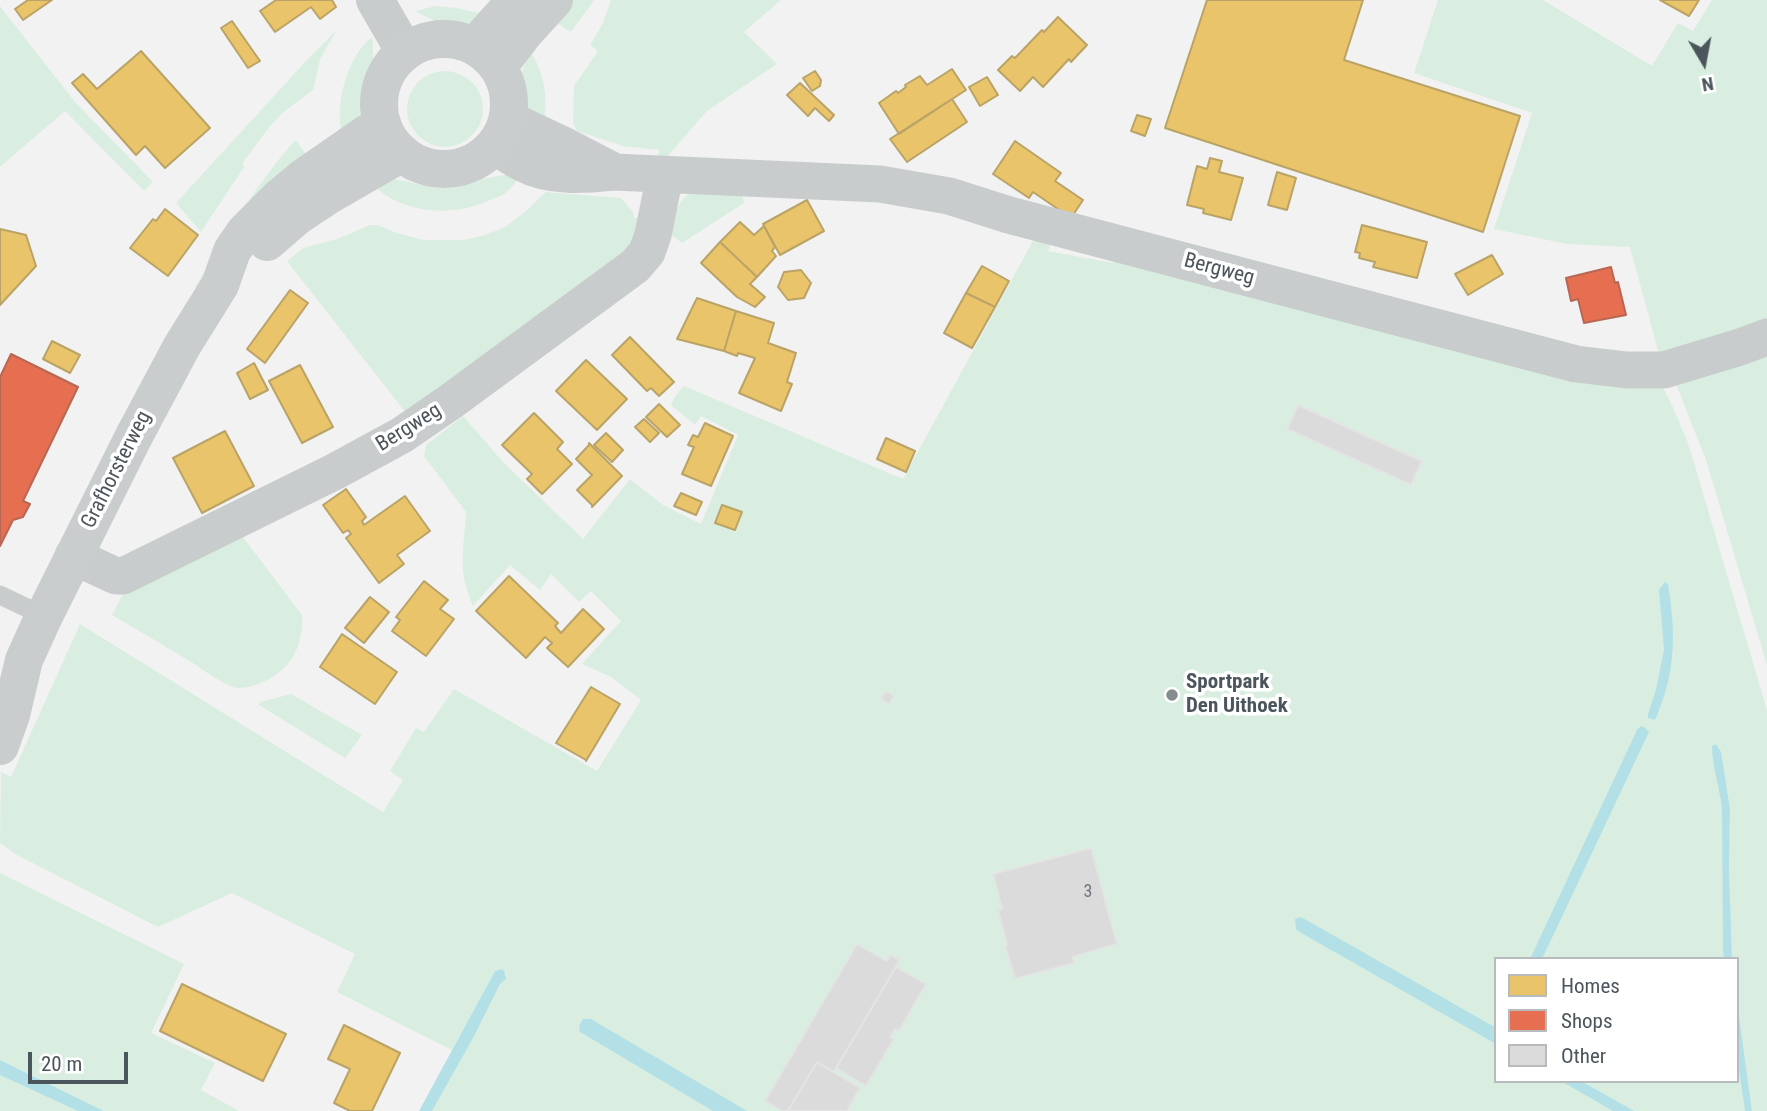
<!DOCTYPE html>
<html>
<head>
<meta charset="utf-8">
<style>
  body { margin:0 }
  #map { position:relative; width:1767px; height:1111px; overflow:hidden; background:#f2f2f2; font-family:"Roboto Condensed",sans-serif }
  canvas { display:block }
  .legend { position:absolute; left:1494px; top:957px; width:245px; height:126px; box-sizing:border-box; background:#fff; border:2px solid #b7bbbe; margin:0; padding:9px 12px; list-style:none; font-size:21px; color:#4b555c }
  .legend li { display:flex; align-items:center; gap:14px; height:35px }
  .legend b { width:35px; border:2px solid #b7bbbe }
  .north { position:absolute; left:1669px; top:28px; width:70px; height:70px; -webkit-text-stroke:5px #fff; paint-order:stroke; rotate:170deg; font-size:19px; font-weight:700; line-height:28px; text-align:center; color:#4b555c }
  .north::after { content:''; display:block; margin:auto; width:24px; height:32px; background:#4b555c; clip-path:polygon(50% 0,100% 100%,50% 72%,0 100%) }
  .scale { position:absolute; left:28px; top:1052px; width:100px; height:32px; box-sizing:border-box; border:4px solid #4b555c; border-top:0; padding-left:9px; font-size:21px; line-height:24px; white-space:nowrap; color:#4b555c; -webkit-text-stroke:5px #fff; paint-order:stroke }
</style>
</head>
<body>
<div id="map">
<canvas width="1767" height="1111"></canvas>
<ul class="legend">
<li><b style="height:19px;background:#e9c46a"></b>Homes</li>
<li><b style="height:19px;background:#e76f51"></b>Shops</li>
<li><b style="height:19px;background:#dbdbdc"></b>Other</li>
</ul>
<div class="north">N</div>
<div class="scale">20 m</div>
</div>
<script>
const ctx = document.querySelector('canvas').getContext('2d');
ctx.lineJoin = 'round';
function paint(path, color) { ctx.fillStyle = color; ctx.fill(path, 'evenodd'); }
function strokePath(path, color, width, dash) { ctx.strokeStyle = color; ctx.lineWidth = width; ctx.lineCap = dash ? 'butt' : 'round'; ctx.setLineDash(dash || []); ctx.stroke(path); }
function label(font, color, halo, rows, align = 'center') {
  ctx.font = font + ' "Roboto Condensed",sans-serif'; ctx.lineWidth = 7; ctx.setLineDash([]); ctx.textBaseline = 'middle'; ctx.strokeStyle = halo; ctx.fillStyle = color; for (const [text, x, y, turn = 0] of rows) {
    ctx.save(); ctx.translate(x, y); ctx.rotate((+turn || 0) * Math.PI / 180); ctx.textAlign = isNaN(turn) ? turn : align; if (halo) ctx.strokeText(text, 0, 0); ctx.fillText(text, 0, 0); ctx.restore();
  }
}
const green = new Path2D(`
  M 568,0 L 594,0 L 571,32 L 552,20 Z
  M 611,0 L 781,0 L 744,32 L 777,64 L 707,111 L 666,158 L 657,160 L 659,150 L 623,146 L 577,131 L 573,123 L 574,86 L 598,51 L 590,45 L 603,23 Z
  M 1438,0 L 1543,0 L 1652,66 L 1678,23 L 1693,31 L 1712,0 L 1767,0 L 1767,325 L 1660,358 L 1630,247 L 1567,244 L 1494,229 L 1532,113 L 1414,73 Z
  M 0,6 L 75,102 L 153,182 L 144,191 L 65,111 L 0,167 Z
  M 435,6 L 457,8 L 487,15 C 460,31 442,27 416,11 Z
  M 337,30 L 328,45 L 320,60 L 313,90 L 281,114 L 267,130 L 242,164 L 244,167 L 201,232 L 176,203 L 306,61 Z
  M 372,37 C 377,66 366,104 352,129 L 341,129 C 336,100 348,56 372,37 Z
  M 531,52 C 545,75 548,100 544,126 C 539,121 533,116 529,110 C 516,93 520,68 531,52 Z
  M407 109a38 38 0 1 1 76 0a38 38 0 1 1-76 0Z
  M 296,140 L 310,160 L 199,289 L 195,287 C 226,238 256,182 296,140 Z
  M 503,175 L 520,175 C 517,180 514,185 510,189 C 504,196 494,198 486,202 C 451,216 408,214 377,189 L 389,179 C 408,180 425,188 444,188 C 464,188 483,177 503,175 Z
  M 741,189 L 744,203 L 682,243 L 670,234 C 680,182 696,190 741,189 Z
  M 546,192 L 621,198 L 633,212 L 634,218 L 641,217 L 630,252 L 409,417 L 287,261 L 303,248 L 337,239 L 370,225 L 377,225 L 397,233 L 423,240 L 464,240 L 485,235 L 505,227 L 525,212 Z
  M 1034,239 L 1051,244 L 1048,251 L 1113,263 L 1114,257 L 1660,382 L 1673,407 L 1689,446 L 1767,710 L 1767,1111 L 1752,1111 L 1737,1001 L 1737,959 L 1732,959 L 1731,950 L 1729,869 L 1730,809 L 1727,799 L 1729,959 L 1496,959 L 1496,1081 L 1737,1081 L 1737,1031 L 1748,1111 L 424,1111 L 502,969 L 495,971 L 452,1050 L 337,992 L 355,954 L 232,893 L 158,927 L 17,855 L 0,843 L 1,772 L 11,777 L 80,624 L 383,812 L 403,780 L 390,771 L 416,728 L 424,732 L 454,689 L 597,771 L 641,700 L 611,677 L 582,664 L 621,621 L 591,591 L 579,602 L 551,574 L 540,590 L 510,565 L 473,606 C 457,571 464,547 466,512 L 424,456 L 426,445 L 463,416 L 504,463 L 583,539 L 630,479 L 663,505 L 701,524 L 738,435 L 701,416 L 695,425 L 671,405 L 675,396 L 684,386 L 903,479 Z
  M 1767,355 L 1767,665 L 1706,460 L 1674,379 Z
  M 239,532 L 302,615 C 303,634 298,656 283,669 C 272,679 254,688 239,688 C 227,687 206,672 196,665 C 168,648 140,631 112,615 L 127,586 Z
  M 291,694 L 362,735 L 345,758 L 259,705 L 260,702 Z
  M 0,873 L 184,964 L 151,1033 L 215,1063 L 201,1090 L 239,1111 L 104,1111 L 0,1060 Z
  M 0,1068 L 89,1111 L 0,1111 Z`);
const water = new Path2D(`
  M 1665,582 L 1668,584 C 1676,634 1676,673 1655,720 L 1648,718 L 1648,714 L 1656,690 L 1664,649 L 1659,590 Z
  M 1641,726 L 1644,727 L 1649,732 L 1542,959 L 1530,959 L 1637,730 Z
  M 1716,744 L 1721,752 L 1730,809 L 1729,869 L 1732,959 L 1724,959 L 1723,950 L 1722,809 C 1720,788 1712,767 1712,746 Z
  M 1301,917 L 1493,1026 L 1496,1025 L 1496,1044 L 1296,930 L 1295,919 Z
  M 502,969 L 504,971 L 506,979 L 500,984 L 473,1038 L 432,1111 L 419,1111 L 495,971 Z
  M 1737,1001 L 1752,1111 L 1745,1111 L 1737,1056 Z
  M 583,1019 L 591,1019 L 747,1111 L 713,1111 L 580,1032 L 579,1026 Z
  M 0,1060 L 104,1111 L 78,1111 L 0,1075 Z
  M 1561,1081 L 1581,1081 L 1634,1111 L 1613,1111 Z`);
const homes = new Path2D(`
  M 28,0 L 52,0 L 23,20 L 15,9 Z
  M 276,0 L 332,0 L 336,7 L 320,19 L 311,7 L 275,32 L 260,11 Z
  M 1207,0 L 1363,0 L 1344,60 L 1520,116 L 1483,232 L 1165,128 Z
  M 1660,0 L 1699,0 L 1689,16 Z
  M 1058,17 L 1087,45 L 1071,62 L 1069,59 L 1043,87 L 1033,77 L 1020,91 L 998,70 L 1012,56 L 1015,58 L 1042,30 L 1044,32 Z
  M 232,21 L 260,61 L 248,68 L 221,28 Z
  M 141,51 L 210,128 L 165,168 L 145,146 L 136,155 L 72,83 L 83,74 L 97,89 Z
  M 952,69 L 966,90 L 899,134 L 879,103 L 896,91 L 898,93 L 906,87 L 905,85 L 920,76 L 927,85 Z
  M 815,71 L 821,80 L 820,86 L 812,91 L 803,78 Z
  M 987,77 L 998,95 L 980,106 L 969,87 Z
  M 800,83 L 834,115 L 829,121 L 815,108 L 808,116 L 787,95 Z
  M 952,99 L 967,122 L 907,162 L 890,139 Z
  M 1137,115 L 1151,119 L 1145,136 L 1131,131 Z
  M 1015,141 L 1061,173 L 1055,181 L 1083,200 L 1071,218 L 1033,192 L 1029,198 L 993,174 Z
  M 1210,158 L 1222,161 L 1219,172 L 1243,178 L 1231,220 L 1203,213 L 1204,209 L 1187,205 L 1197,166 L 1207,169 Z
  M 1277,172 L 1296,178 L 1287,210 L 1268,205 Z
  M 807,200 L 824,231 L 780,255 L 763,224 Z
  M 165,209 L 198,235 L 168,276 L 130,248 L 153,219 L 156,221 Z
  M 740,222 L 754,235 L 764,226 L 775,247 L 772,251 L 776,256 L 757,277 L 720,242 Z
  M 1362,225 L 1427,242 L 1417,278 L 1373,267 L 1375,262 L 1359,258 L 1360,253 L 1355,252 Z
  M 0,229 L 26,235 L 36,266 L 0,305 Z
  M 720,242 L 757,277 L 750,284 L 765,297 L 755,307 L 737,297 L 701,263 Z
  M 1492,255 L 1503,274 L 1468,295 L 1455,274 Z
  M 982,266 L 1009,281 L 995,307 L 966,293 Z
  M 801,270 L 811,283 L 804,298 L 788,300 L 778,287 L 784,272 Z
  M 290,290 L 308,303 L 265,363 L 247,349 Z
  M 966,293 L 995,307 L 972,348 L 944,333 Z
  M 697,298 L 736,311 L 724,351 L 677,339 Z
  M 736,311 L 774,323 L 768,343 L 796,353 L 787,382 L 792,384 L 781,411 L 739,393 L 755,358 L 738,353 L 737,356 L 724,351 Z
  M 630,337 L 674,382 L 659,396 L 651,388 L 647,391 L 612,355 Z
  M 52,341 L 80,355 L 70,373 L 43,359 Z
  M 586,360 L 627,399 L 597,430 L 556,391 Z
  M 254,363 L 268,390 L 250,399 L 237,373 Z
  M 300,365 L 333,427 L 302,443 L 269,381 Z
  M 659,404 L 680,425 L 667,437 L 646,417 Z
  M 534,413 L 563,442 L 557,449 L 572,464 L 542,494 L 527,479 L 532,474 L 502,445 Z
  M 644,419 L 659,433 L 650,442 L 635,427 Z
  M 705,423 L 733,436 L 711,486 L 682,474 L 694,447 L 688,445 L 693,435 L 698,437 Z
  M 225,431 L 254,486 L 202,513 L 173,458 Z
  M 606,433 L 623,450 L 612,462 L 594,445 Z
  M 886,438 L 915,451 L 906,472 L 877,459 Z
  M 589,443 L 622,476 L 592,507 L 592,505 L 577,490 L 592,475 L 576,459 L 589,445 Z
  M 346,489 L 366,517 L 362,521 L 364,525 L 405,496 L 430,531 L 397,555 L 404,564 L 379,583 L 346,538 L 351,534 L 348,530 L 343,533 L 323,505 Z
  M 681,493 L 702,502 L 696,515 L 674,506 Z
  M 722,505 L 742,512 L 735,530 L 715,523 Z
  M 509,576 L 558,623 L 555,626 L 561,633 L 583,609 L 604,629 L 568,667 L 547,648 L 552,643 L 545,637 L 526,658 L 476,611 Z
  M 424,581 L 448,600 L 440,609 L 454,619 L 426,656 L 392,631 L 400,620 L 396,617 Z
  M 370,597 L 389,612 L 364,643 L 345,628 Z
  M 342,634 L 397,672 L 375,704 L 320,667 Z
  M 591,687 L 620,704 L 586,761 L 586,760 L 556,743 Z
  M 182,984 L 286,1034 L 263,1081 L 160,1031 Z
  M 344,1025 L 400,1053 L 372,1111 L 350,1111 L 334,1103 L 350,1069 L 328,1059 Z`);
const shops = new Path2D(`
  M 1611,267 L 1615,283 L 1618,282 L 1626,315 L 1584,323 L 1578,299 L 1571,301 L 1566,278 Z
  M 11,354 L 78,387 L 23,501 L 30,504 L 23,517 L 13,520 L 0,546 L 0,377 Z`);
const building = new Path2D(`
  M 1298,405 L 1422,461 L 1411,485 L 1287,429 Z
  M 886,691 L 894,696 L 889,704 L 881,699 Z
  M 1091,848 L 1117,944 L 1073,957 L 1074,963 L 1015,979 L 1005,946 L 1007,945 L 998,910 L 1002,909 L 993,874 Z
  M 857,944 L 887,961 L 890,955 L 900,960 L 834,1072 L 817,1062 L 788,1111 L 782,1111 L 765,1101 Z
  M 896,967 L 926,984 L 899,1031 L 895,1029 L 890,1037 L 894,1039 L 866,1086 L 836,1068 Z
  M 817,1062 L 860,1088 L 847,1111 L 788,1111 Z`);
const service = new Path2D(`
  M 0,595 L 44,616`);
const minor = new Path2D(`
  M 508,119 L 563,145 L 613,171
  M 494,146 C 503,151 512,158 522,163 C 550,178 584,175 614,172 L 880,184 L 949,196 L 1009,215 L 1576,364 L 1627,370 L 1664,370 L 1740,347 L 1767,337
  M 73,556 L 116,576 L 123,576 L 334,472 L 402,435 L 450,402 L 635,266 L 647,252 L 653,235 L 665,175`);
const tertiary = new Path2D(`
  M 375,0 L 405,52`);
const secondary = new Path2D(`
  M379 104a65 65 0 1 1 130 0a65 65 0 1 1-130 0Z
  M 475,46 L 516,0
  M 498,67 L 525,32 L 554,0
  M 267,242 L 296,217 L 329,195 L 402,153
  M 0,746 L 11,715 L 24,660 L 44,616 L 134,436 L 182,346 L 220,285 L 232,251 L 245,232 L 280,197 L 304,177 L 382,123`);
const markers = [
  [1172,695,7,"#858c90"]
];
const numberNames = [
  ["3",1088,892]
];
const streetNames = [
  ["Bergweg",1219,270,15],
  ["Bergweg",409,428,-32],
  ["Grafhorsterweg",117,470,-63]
];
const poiNames = [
  ["Sportpark",1186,683],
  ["Den Uithoek",1186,707]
];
paint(green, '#d9eee0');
paint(water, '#b3e0e7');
paint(homes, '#e9c46a');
strokePath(homes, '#baa366', 2);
paint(shops, '#e76f51');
strokePath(shops, '#b86754', 2);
paint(building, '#dbdbdc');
strokePath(building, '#e3e4e4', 2);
strokePath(service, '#c9cccd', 19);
strokePath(minor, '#c9cccd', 37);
strokePath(tertiary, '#c9cccd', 38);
strokePath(secondary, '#cacdce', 38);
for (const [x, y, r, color] of markers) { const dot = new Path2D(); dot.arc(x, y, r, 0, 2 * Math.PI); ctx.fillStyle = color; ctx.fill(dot); strokePath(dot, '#fff', 2.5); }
label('18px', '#70777d', null, numberNames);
label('21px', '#4b555c', '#fff', streetNames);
label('bold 21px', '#4b555c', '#fff', poiNames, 'left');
</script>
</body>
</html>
